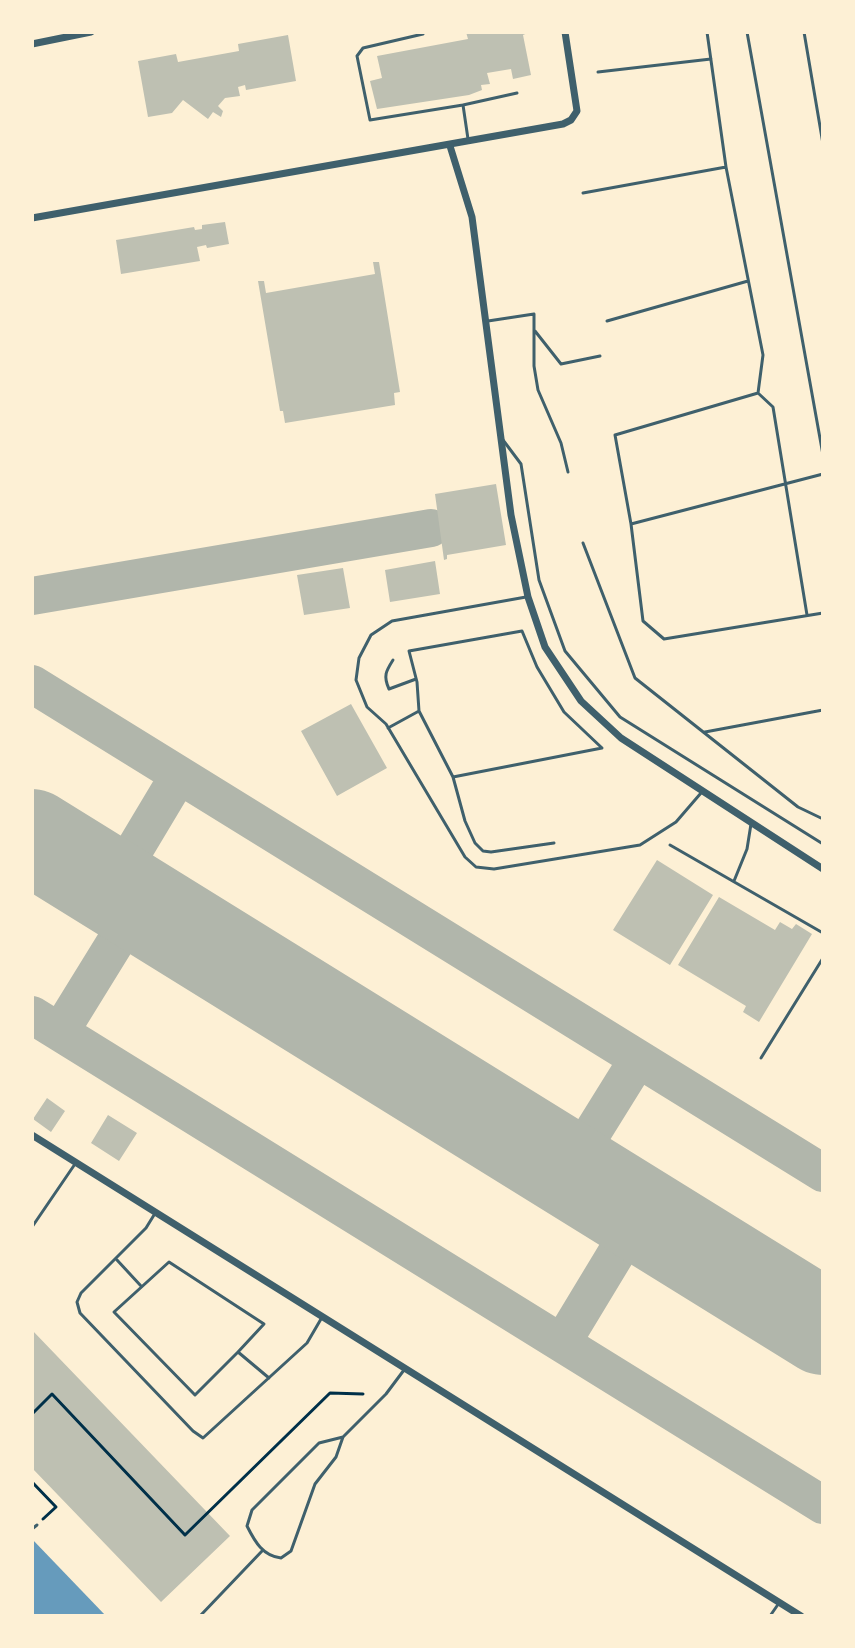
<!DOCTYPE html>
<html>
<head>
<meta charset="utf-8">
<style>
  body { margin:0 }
  #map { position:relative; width:855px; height:1648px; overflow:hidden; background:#fdf0d5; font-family:Bitter,serif }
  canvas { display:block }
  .frame { position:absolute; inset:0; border:34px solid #fdf0d5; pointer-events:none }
</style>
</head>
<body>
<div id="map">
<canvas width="855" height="1648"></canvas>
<div class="frame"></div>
</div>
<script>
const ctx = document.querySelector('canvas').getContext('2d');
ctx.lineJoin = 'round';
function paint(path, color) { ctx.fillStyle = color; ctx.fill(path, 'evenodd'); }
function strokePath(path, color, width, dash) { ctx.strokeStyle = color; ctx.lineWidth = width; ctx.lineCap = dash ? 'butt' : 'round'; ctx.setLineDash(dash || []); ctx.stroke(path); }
const water = new Path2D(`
  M 32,1539 L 106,1616 L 32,1616 Z`);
const pier = new Path2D(`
  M 32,1535 L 35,1537 L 110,1616 L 107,1616 Z`);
const taxiway = new Path2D(`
  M 32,596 L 431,528
  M 32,684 L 823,1173
  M 112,887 L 179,775
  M 32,1015 L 823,1505
  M 60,1032 L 139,904
  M 569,1170 L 638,1059
  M 562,1343 L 640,1214`);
const runway = new Path2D(`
  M 32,837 L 823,1327`);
const building = new Path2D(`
  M 466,32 L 530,32 L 523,35 L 531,75 L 513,79 L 511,69 L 487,73 L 490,84 L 481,85 L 482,90 L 469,95 L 377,109 L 370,81 L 382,78 L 377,56 L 468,39 Z
  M 288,35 L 296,81 L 246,90 L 245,85 L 238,87 L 240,96 L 225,98 L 218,106 L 223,111 L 221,117 L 213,112 L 208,119 L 183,100 L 172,113 L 148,117 L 138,61 L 176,54 L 178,62 L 239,51 L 238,44 Z
  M 225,222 L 229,244 L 207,248 L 206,245 L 197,247 L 200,261 L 121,274 L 116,240 L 194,227 L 195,230 L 202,229 L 202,225 Z
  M 373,262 L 379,262 L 400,392 L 394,393 L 395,405 L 285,423 L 283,411 L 280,411 L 258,281 L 264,281 L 266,293 L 375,274 Z
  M 496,484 L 506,545 L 447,555 L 447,559 L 444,560 L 435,494 Z
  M 435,561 L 440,594 L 390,602 L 385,570 Z
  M 343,568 L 350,608 L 304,615 L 297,575 Z
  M 351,704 L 387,768 L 337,796 L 301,731 Z
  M 657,860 L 713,895 L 670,965 L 613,930 Z
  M 719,897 L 775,930 L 780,922 L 792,929 L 796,924 L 812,934 L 759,1022 L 743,1012 L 746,1006 L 678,965 Z
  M 47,1098 L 65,1111 L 51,1132 L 33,1119 Z
  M 108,1115 L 137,1133 L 119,1161 L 91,1143 Z
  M 32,1330 L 230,1536 L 161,1602 L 32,1468 Z`);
const path = new Path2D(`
  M 32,1414 L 52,1394 L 185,1535 L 330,1393 L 363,1394
  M 32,1482 L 56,1507 L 43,1519`);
const service = new Path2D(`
  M 707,32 L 726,167
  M 747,32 L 823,455
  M 804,32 L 823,144
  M 423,34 L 363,48 L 357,56 L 370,120 L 463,105
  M 598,72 L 711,59
  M 468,139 L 463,105 L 517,93
  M 583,193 L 726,167 L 763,355 L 758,393
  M 488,321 L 534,314 L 534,366 L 538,390 L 561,443 L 568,472
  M 607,321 L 748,281
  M 535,331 L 561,364 L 600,356
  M 503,440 L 521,464 L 539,580 L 565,651 L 620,717 L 823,844
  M 823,474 L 631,524 L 643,621 L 664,639 L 823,613
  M 631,524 L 615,435 L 758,393 L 773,407 L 807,615
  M 583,543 L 635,678 L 798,807 L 823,819
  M 526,597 L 392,621 L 371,635 L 359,658 L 356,680 L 367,707 L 386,724 L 465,857 L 476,867 L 494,869 L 640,845 L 676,822 L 701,793
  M 393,660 C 386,671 383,676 389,689 L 416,679
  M 419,711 L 417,682 L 409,651 L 522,631 L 537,667 L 564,712 L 602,748
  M 388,728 L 419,711 L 453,777 L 465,821 L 475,843 L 483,851 L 491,852 L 554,843
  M 705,732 L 823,710
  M 453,777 L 602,748
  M 670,845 L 823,933
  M 734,881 L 747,849 L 751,824
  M 761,1058 L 823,958
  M 154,1215 L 146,1228 L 81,1293 L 77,1302 L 80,1313 L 193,1431 L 203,1438 L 307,1343 L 321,1319
  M 32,1227 L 75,1164
  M 117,1260 L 141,1286
  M 238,1352 L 195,1395 L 114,1312 L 169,1262 L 264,1324 L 238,1352 L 269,1378
  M 343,1437 L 319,1443 L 252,1510 L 247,1526 C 255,1542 263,1556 281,1558 L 291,1551 L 315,1484 L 336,1457 L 343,1437 L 386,1394 L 404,1370
  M 32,1529 L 37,1525
  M 200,1616 L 263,1550
  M 770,1616 L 779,1603`);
const minor = new Path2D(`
  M 32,44 L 91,32
  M 450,146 L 472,217 L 511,515 L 528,597 L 545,647 L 581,701 L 621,738 L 823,869
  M 32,218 L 563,124 L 571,120 L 577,111 L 565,32
  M 32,1135 L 801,1616`);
paint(water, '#669bbc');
paint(pier, '#fdf0d5');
strokePath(taxiway, '#b1b6ab', 38);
strokePath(runway, '#b1b6ab', 96);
paint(building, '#bec0b2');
strokePath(path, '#003049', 3);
strokePath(service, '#3f606c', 3);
strokePath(minor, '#3f606c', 7);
</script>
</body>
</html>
